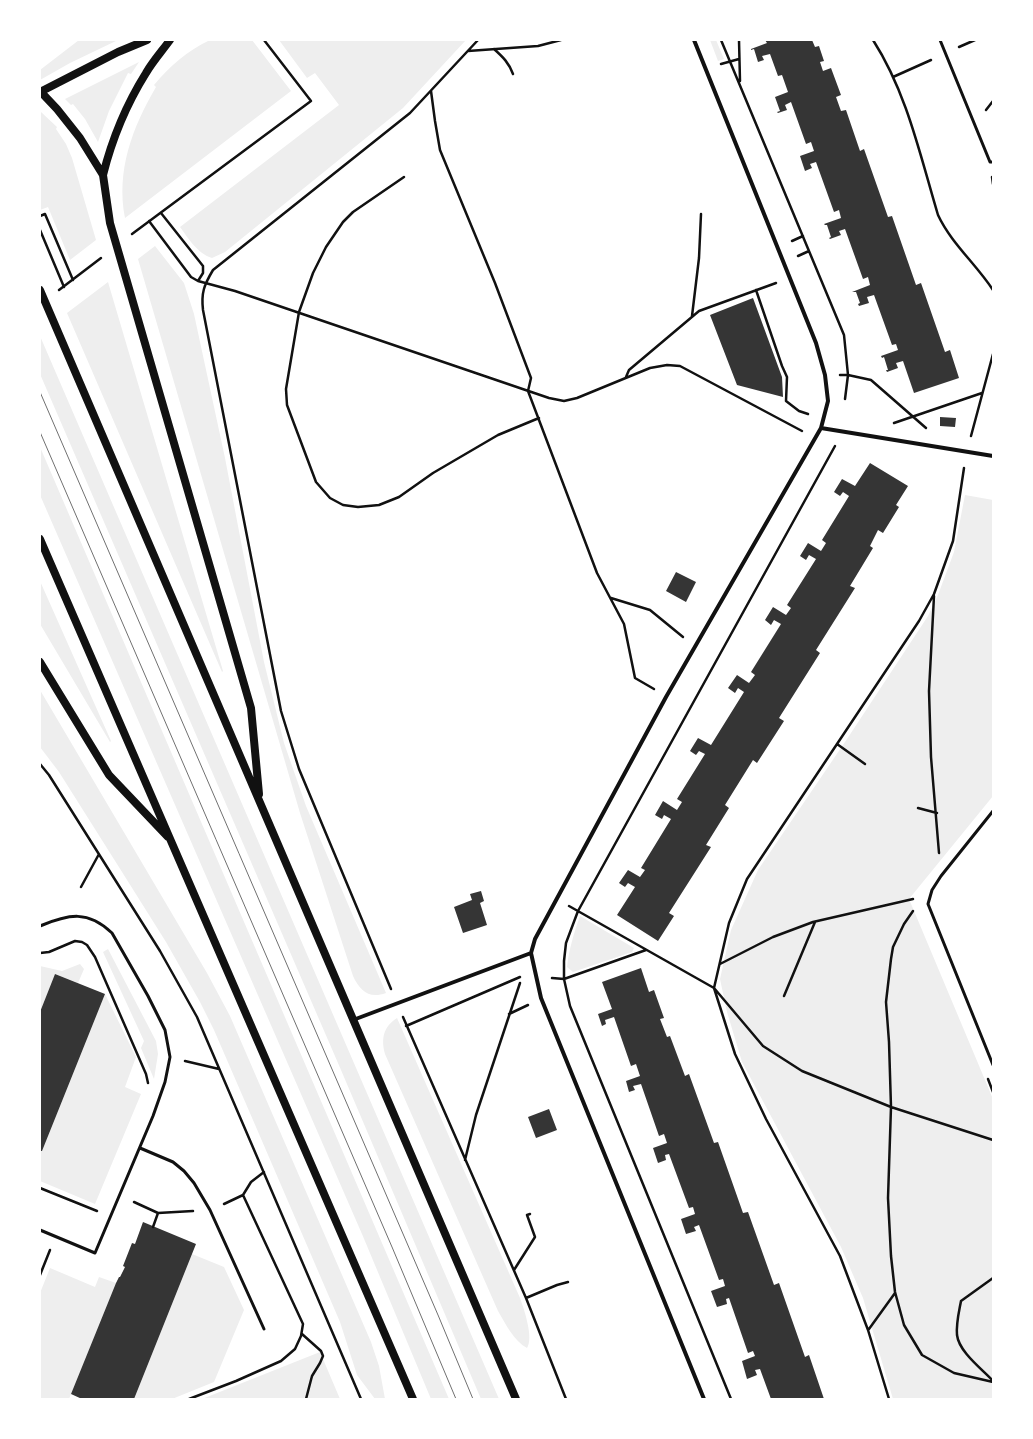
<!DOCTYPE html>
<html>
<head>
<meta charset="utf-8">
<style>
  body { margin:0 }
  #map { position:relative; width:1033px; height:1439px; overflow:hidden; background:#fff; font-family:Montserrat,sans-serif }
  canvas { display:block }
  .frame { position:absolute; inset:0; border:41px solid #fff; pointer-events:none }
</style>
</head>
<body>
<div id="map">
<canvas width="1033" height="1439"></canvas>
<div class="frame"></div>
</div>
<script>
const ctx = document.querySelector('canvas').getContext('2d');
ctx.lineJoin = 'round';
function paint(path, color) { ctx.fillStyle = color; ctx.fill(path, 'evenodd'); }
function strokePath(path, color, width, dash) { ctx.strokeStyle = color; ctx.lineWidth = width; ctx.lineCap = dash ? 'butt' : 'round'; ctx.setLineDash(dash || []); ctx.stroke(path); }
const green = new Path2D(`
  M 79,40 L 118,40 L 70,63 L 40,80 L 40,70 Z
  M 210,40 L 252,40 L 291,91 L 125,218 C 116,171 132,128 156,87 L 154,85 C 170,66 187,51 210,40 Z
  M 279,40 L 466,40 L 403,108 L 225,252 L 212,258 C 198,254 188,238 180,227 L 339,105 L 315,73 L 307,78 Z
  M 710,40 L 716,40 L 724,59 L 718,61 Z
  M 139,62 L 131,74 L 128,73 L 109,111 L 98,142 L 85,119 L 73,104 L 71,105 L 65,99 Z
  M 41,112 L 57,127 L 56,129 L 66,144 L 72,158 L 96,240 L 70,260 L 48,207 L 40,210 L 40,113 Z
  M 155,246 L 184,283 L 194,314 L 225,458 L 264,662 L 284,743 L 306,806 L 386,993 C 369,999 360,991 353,976 L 300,813 L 138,259 Z
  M 108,282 L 223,671 L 222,672 L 67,313 Z
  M 40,336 L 499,1399 L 481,1399 L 341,1070 L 40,374 Z
  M 40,447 L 449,1399 L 431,1399 L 362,1234 L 57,534 L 40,495 Z
  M 965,495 L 993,500 L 993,796 L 909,899 L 993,1099 L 993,1399 L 893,1399 L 863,1298 L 841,1247 L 742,1062 L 727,1012 L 720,979 L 731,930 L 758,870 L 847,739 L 928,616 L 938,595 L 954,552 Z
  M 40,581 L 111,741 L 110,742 L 40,624 Z
  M 40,690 L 207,973 L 230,1016 L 371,1342 L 379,1366 L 385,1399 L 375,1399 L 357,1375 L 340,1322 L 256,1127 L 214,1030 L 200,1002 L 166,942 L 117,864 L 59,772 L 40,747 Z
  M 580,916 L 634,948 L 632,952 L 573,972 L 567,967 C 569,949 574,933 580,916 Z
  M 108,949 L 156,1041 L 158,1054 L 154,1079 L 141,1048 L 144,1041 L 103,952 Z
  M 80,964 L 84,969 L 78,983 L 55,974 L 40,1012 L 40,966 L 62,971 Z
  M 105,994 L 136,1057 L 125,1087 L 141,1094 L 95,1204 L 40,1181 L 40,1151 L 42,1151 Z
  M 397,1018 L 520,1298 C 524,1309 534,1338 527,1348 C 514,1341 505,1323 498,1311 L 385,1054 C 381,1039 383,1027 397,1018 Z
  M 192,1254 L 224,1267 L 244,1310 L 214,1382 L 172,1399 L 134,1399 Z
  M 50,1268 L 95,1287 L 99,1277 L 116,1283 L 69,1399 L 40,1399 L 40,1293 Z
  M 320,1352 L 340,1399 L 202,1399 Z`);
const building = new Path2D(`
  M 765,40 L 812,40 L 815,47 L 819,46 L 824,61 L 820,62 L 823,71 L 831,68 L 841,95 L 836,97 L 841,111 L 846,110 L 860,151 L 864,149 L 888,217 L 892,216 L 916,285 L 921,283 L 945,352 L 950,350 L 959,378 L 914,393 L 903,361 L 896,363 L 898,368 L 887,372 L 886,370 L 888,370 L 884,357 L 882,358 L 881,356 L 898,350 L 896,344 L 892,345 L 874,295 L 867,297 L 869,303 L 859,306 L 858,304 L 860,303 L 856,292 L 852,292 L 870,285 L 868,277 L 863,279 L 845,229 L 839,231 L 841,235 L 830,239 L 829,238 L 831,237 L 827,225 L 825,225 L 824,224 L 841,218 L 839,210 L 834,212 L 816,162 L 810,164 L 812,168 L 805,171 L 800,156 L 814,151 L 811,142 L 806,144 L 791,102 L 785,105 L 787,110 L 778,113 L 777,112 L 780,111 L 775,97 L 788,92 L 782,75 L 778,76 L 770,54 L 762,56 L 764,60 L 758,62 L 754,49 L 751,50 L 751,49 L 767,43 Z
  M 753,298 L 782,377 L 783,397 L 737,385 L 710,315 Z
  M 940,417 L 956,418 L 955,427 L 940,426 Z
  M 870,463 L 908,486 L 896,505 L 899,507 L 883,533 L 878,530 L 870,546 L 873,548 L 850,586 L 855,588 L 816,650 L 820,653 L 779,718 L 784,721 L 757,763 L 753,760 L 725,805 L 729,808 L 706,845 L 711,847 L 669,913 L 674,916 L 658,941 L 617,915 L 635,887 L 628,883 L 625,887 L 619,883 L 628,870 L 640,877 L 645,870 L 641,868 L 671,819 L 664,815 L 662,819 L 655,815 L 663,801 L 677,810 L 682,802 L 677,799 L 705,754 L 699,751 L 696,755 L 690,751 L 698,738 L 711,745 L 744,692 L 738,688 L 735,693 L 728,688 L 737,675 L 749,683 L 755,675 L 751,672 L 781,624 L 774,620 L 771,625 L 765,620 L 773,607 L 786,615 L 791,608 L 787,605 L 816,559 L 809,555 L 806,560 L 800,556 L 808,543 L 821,551 L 826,543 L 822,540 L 849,496 L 843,492 L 840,496 L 834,492 L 842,479 L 855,486 Z
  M 676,572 L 696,582 L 686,602 L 666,591 Z
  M 481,891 L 484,901 L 480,903 L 487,925 L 463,933 L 454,907 L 472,900 L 470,894 Z
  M 641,968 L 649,992 L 654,990 L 664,1018 L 660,1019 L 667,1037 L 670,1036 L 685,1076 L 689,1074 L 714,1143 L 718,1142 L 743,1213 L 748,1212 L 774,1285 L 779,1283 L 805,1357 L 809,1355 L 824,1399 L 771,1399 L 760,1369 L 755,1370 L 757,1375 L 747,1379 L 742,1361 L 755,1356 L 753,1351 L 748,1353 L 729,1298 L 726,1299 L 727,1304 L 717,1307 L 711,1291 L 725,1286 L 723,1279 L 719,1280 L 699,1225 L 694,1227 L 696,1231 L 686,1234 L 681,1219 L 695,1214 L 693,1207 L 689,1208 L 669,1154 L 665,1155 L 666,1160 L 658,1163 L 653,1148 L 667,1143 L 664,1134 L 659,1136 L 641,1084 L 633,1086 L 635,1090 L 629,1092 L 626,1081 L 640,1076 L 636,1064 L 631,1066 L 614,1017 L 605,1020 L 606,1024 L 602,1026 L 598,1014 L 612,1009 L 602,982 Z
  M 55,974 L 105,994 L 42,1151 L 40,1151 L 40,1012 Z
  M 549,1109 L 557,1130 L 536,1138 L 528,1117 Z
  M 143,1222 L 196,1244 L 134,1399 L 82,1399 L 71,1394 L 116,1283 L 119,1277 L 120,1277 L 125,1267 L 123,1266 L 132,1243 L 135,1244 Z`);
const path = new Path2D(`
  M 721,40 L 844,335 L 848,375 L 845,399
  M 739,40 L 740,81
  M 873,40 C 907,93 920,155 938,215 C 951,243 976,264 993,290
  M 959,47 L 975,40
  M 494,49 C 503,57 509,63 513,74
  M 468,51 L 538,46 L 561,40
  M 721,64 L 739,59
  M 893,77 L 931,60
  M 431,91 L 435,121 L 440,150 L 495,283 L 531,378 L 528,391 L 597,573 L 624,624 L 635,678 L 654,689
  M 986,110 L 993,101
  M 404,177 L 353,212 L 343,222 L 326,247 L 313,273 L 299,312 L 286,389 L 287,405 L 316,482 L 330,498 L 343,505 L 358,507 L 379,505 L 399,497 L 433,473 L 498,435 L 539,418
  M 992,177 L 993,184
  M 161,213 L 203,266 L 203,273 L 198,281
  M 40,216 L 45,214 L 73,280
  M 149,221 L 191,277 L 198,281 L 235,291 L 549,398 L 564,401 L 577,398 L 650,368 L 667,365 L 680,366 L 802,431
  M 40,230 L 64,287
  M 132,234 L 311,101 L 264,40
  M 792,241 L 803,236
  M 798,256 L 809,251
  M 59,290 L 101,258
  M 756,290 L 782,366 L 787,377 L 786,401 L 799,411 L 808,414
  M 692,316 L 699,258 L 701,214
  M 840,375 L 848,375 L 871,380 L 926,428
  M 626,377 L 629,370 L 699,311 L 776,283
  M 894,423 L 982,393
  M 971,436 L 993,354
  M 934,596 L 929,691 L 931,757 L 939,853
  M 611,598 L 650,610 L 683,637
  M 837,744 L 865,764
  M 40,764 L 49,775 L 160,951 L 197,1017 L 361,1399
  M 918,808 L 937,813
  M 81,887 L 99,854
  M 569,906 L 714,988 L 763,1046 L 802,1071 L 891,1107 L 993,1140
  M 913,911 L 904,924 L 893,947 L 891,959 L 886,1002 L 889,1042 L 891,1107 L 888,1198 L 891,1256 L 895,1292 L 904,1325 L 922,1355 L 954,1373 L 993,1382
  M 40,953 L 49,952 L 75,941 L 82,942 L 87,945 L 95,957 L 146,1074 L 148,1083
  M 720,964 L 773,937 L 813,922 L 913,899
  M 552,978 L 564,979 L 646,950
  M 391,989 L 299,769 L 281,711 L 203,310 C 201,293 204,285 213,270 L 410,113 L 478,40
  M 784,996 L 815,922
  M 509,1014 L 528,1005
  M 403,1017 L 526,1298 L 566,1399
  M 406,1026 L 520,977
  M 185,1061 L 219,1069
  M 988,1079 L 993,1092
  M 465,1160 L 476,1115 L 520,983
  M 40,1188 L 97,1211
  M 134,1202 L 158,1213 L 153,1227
  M 224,1204 L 243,1195 L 251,1182 L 264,1172
  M 158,1213 L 193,1211
  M 514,1270 L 535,1237 L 527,1215 L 530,1214
  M 40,1275 L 50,1250
  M 993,1278 L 961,1301 C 959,1312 956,1323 957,1335 C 959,1352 982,1369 993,1381
  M 526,1298 L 557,1285 L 568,1282
  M 869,1329 L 895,1293
  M 302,1334 L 321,1351 L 323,1356 L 320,1363 L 312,1376 L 306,1399
  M 189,1399 L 236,1381 L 281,1361 L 295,1349 L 301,1336 L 303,1324 L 243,1195
  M 731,1399 L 570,1006 L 564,979 L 564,961 L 566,943 L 578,911 L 835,446
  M 889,1399 L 868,1330 L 840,1256 L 766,1119 L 735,1054 L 714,988 L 729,923 L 747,879 L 919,621 L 934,594 L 953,541 L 964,468`);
const service = new Path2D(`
  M 940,40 L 990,162 L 993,162
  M 993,811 L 941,876 L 932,890 L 928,904 L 993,1065
  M 40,926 C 69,914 88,910 112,933 L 148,996 L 165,1030 L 170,1057 L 165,1082 L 153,1116 L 95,1253 L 40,1230
  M 140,1148 L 173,1162 L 184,1171 L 194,1183 L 210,1210 L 264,1329`);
const minor = new Path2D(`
  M 694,40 L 816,343 L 825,375 L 828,401 L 821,428 L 666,697 L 535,939 L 531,953 L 541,998 L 704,1399
  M 821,428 L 993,456
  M 353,1020 L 531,953`);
const secondary = new Path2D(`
  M 40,91 L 57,109 L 80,138 L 103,175 L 110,223 L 251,708 L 259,794
  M 40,92 L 118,52 L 147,40
  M 103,175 C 112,139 126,105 146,73 C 153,61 162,51 170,40
  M 40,290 L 516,1399
  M 40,539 L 413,1399
  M 40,662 L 109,775 L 168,837`);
const tram = new Path2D(`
  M 40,392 L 438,1315 L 473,1399
  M 40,432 L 392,1247 L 456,1399`);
paint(green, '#eee');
paint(building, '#353535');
strokePath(path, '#111', 2.5);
strokePath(service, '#111', 3);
strokePath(minor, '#111', 4);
strokePath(secondary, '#111', 8);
strokePath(tram, '#707070', 1);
</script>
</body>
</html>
